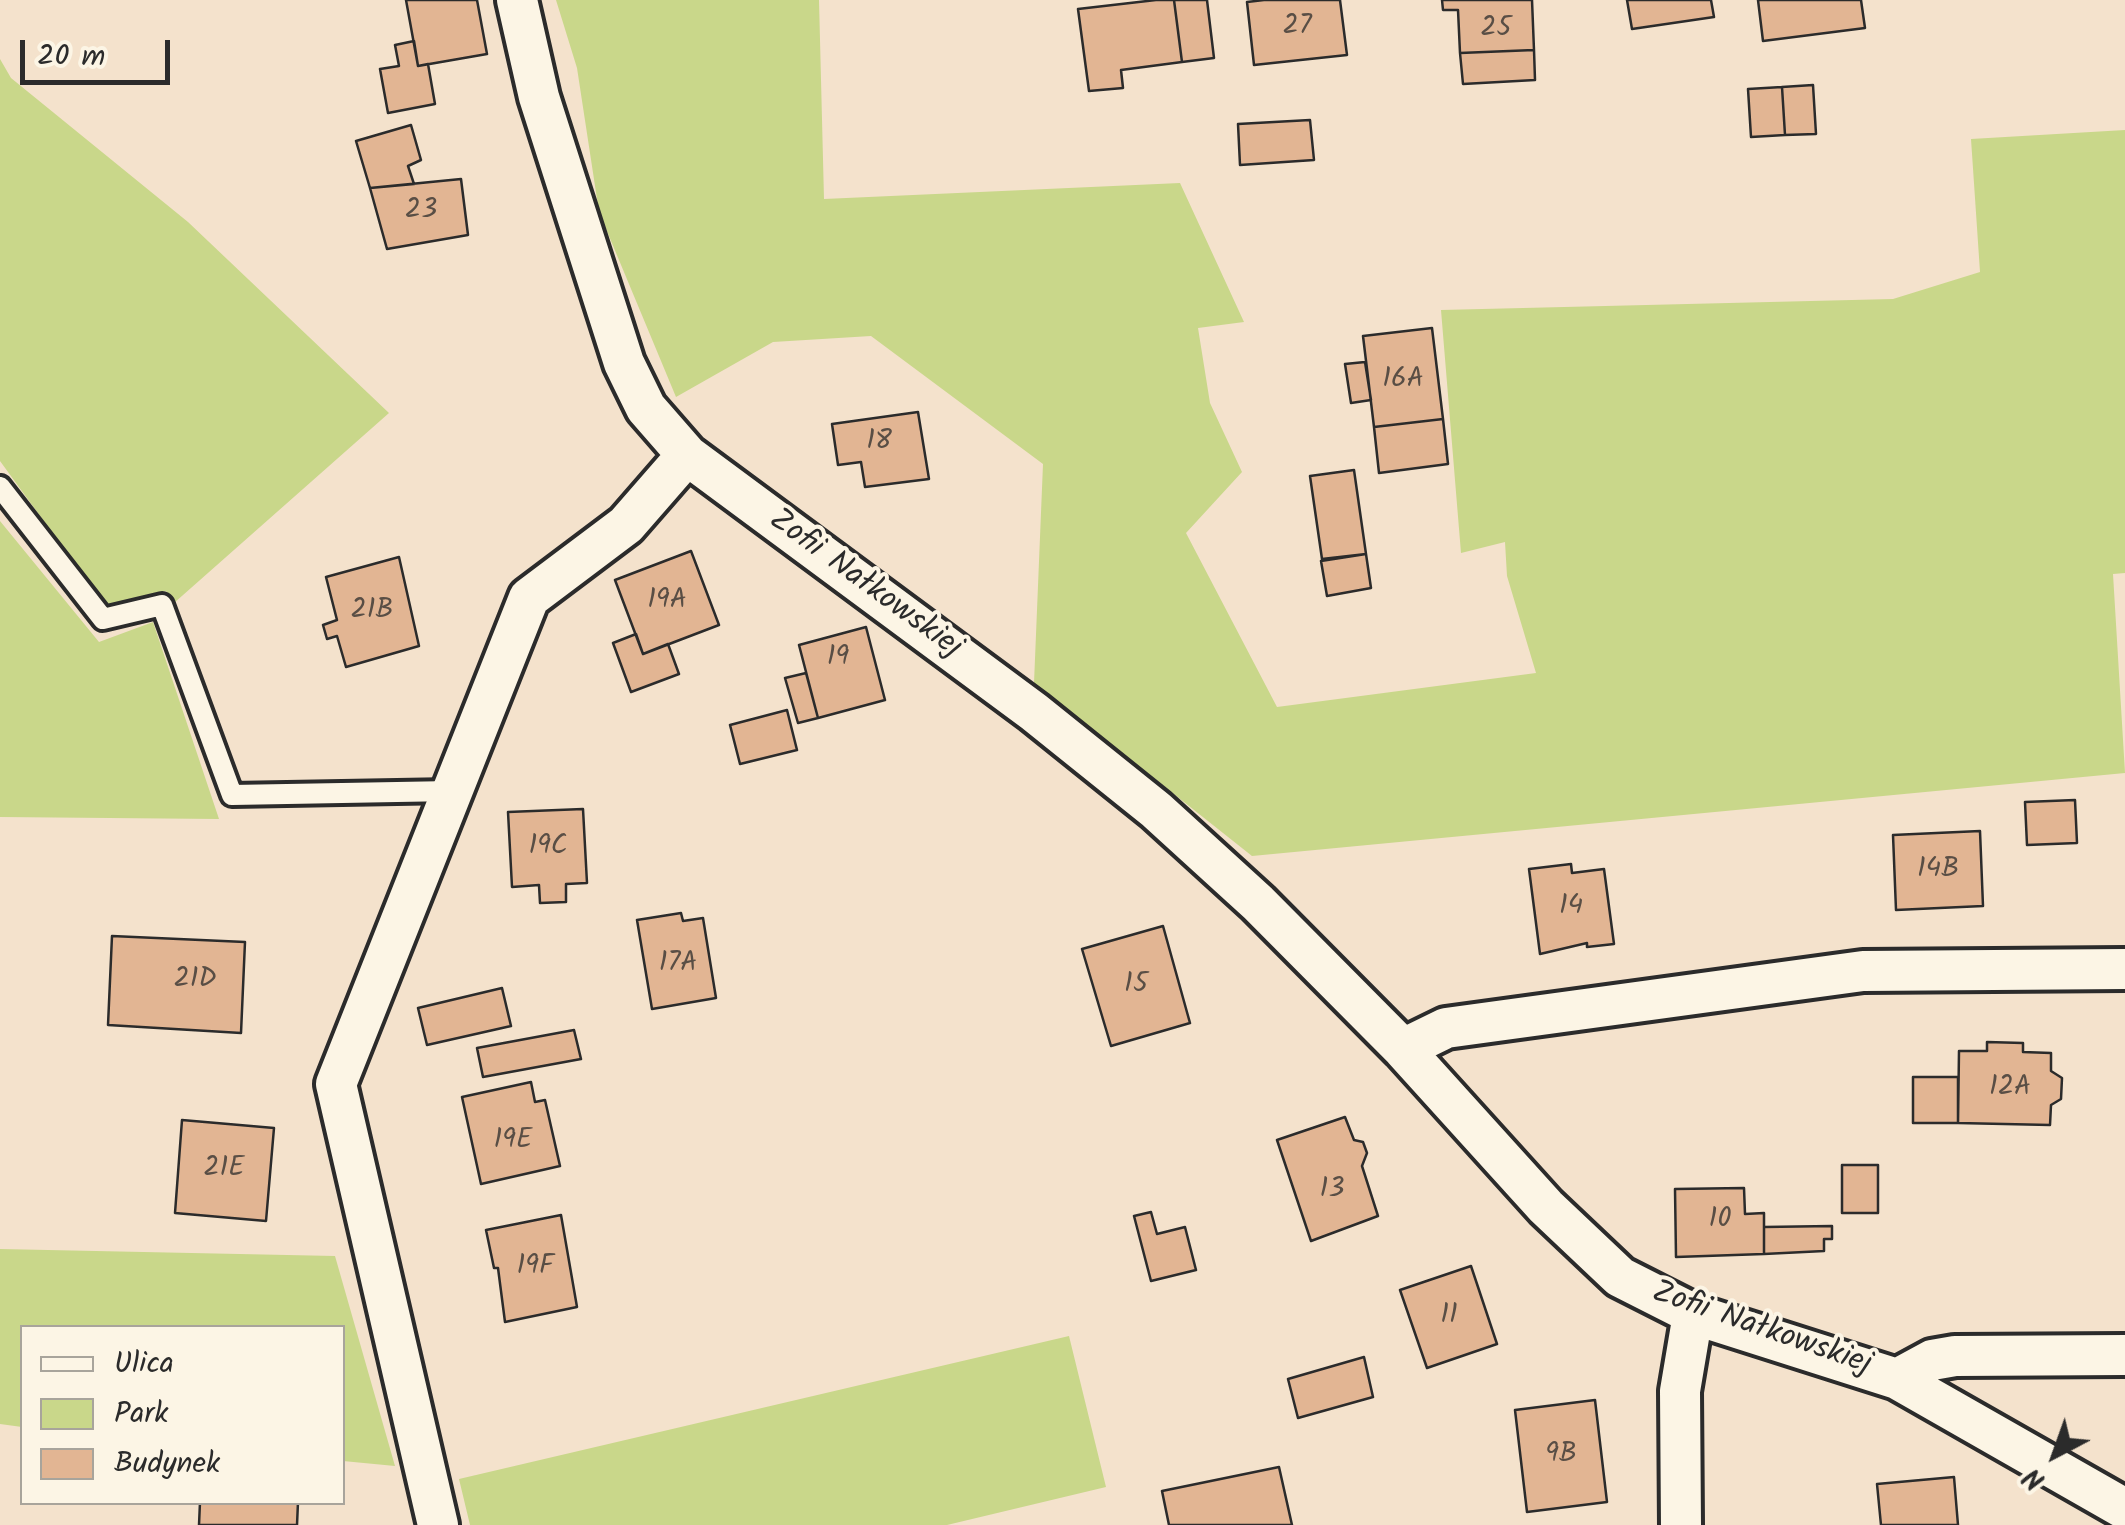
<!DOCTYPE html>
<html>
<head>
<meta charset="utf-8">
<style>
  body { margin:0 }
  #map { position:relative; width:2125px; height:1525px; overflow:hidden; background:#f4e2cc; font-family:Kalam,sans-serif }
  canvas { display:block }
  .legend { position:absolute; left:20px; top:1325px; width:325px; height:180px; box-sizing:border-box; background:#fcf5e5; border:2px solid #a8a49b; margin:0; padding:12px 18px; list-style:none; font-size:30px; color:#2b2b2b }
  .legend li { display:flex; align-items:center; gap:20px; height:50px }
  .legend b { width:50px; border:2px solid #a8a49b }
  .north { position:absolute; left:2005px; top:1405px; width:100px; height:100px; -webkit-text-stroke:8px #fcf5e5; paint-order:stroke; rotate:221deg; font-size:28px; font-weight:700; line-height:40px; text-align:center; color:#2b2b2b }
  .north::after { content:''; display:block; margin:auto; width:35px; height:45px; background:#2b2b2b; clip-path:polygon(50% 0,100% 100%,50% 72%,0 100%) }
  .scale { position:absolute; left:20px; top:40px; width:150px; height:45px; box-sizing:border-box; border:5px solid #2b2b2b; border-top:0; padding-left:12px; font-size:30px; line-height:35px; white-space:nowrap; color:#2b2b2b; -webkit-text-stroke:8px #fcf5e5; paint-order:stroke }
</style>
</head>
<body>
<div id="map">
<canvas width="2125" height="1525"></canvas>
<ul class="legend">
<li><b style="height:12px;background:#fcf5e5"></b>Ulica</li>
<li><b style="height:28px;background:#c9d78a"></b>Park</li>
<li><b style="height:28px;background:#e2b593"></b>Budynek</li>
</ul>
<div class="north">N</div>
<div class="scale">20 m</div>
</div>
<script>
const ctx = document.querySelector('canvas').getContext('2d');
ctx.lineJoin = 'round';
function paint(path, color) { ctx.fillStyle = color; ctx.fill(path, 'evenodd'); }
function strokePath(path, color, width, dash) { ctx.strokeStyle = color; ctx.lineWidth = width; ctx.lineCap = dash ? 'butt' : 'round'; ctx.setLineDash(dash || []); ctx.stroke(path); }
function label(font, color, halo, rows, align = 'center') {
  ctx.font = font + ' Kalam,sans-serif'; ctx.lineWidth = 8; ctx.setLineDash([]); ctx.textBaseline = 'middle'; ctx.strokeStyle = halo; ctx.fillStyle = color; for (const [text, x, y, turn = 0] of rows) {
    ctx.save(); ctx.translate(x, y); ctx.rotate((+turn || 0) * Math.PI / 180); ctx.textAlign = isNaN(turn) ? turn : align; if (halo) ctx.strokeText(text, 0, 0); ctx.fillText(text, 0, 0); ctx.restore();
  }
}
const green = new Path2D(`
  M 556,0 L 819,0 L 824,199 L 1180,183 L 1244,322 L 1198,328 L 1210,403 L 1242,472 L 1186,533 L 1277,707 L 1536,673 L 1507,576 L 1505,542 L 1461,553 L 1441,310 L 1893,299 L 1980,272 L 1971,139 L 2125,130 L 2125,573 L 2113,574 L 2125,773 L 1252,856 L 1034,683 L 1043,464 L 871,336 L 773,342 L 676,397 L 599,212 L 577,68 Z
  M 0,59 L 11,78 L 188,222 L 389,413 L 174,603 L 166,591 L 107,608 L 0,461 Z
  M 0,521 L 99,642 L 153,622 L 219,819 L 0,817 Z
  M 0,1249 L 335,1256 L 395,1466 L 343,1461 L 342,1328 L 22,1328 L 22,1427 L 0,1424 Z
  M 1069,1336 L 1106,1487 L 947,1525 L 470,1525 L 459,1479 Z`);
const building = new Path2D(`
  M 406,0 L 477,0 L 487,54 L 418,66 Z
  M 1156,0 L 1174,0 L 1182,62 L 1121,70 L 1123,88 L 1089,91 L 1078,9 Z
  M 1174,0 L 1207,0 L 1214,58 L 1182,62 Z
  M 1264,0 L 1340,0 L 1347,55 L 1254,65 L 1247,2 Z
  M 1442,0 L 1532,0 L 1534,50 L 1460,53 L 1458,10 L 1443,10 Z
  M 1627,0 L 1711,0 L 1714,17 L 1632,29 Z
  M 1758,0 L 1861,0 L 1865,28 L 1763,41 Z
  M 414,41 L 418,66 L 428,64 L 435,104 L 388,113 L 380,69 L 399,66 L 395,45 Z
  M 1534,50 L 1535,80 L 1463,84 L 1460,53 Z
  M 1813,85 L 1816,134 L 1785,135 L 1782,87 Z
  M 1782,87 L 1785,135 L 1751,137 L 1748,89 Z
  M 1310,120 L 1314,160 L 1240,165 L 1238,124 Z
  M 411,125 L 421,160 L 408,166 L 414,184 L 370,188 L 356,141 Z
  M 461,179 L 468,235 L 387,249 L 370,188 Z
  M 1432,328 L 1443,419 L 1374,427 L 1363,336 Z
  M 1365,362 L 1371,400 L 1351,403 L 1345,364 Z
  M 918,412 L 929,479 L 865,487 L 861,462 L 838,465 L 832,424 Z
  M 1443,419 L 1448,464 L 1379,473 L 1374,427 Z
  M 1354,470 L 1366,554 L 1322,559 L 1310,476 Z
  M 691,551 L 719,625 L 643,654 L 615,580 Z
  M 1366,554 L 1371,588 L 1327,596 L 1321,561 Z
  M 399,557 L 419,646 L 346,667 L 337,636 L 327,639 L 323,625 L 337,620 L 326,577 Z
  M 866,627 L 885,700 L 818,718 L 799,645 Z
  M 636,634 L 643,654 L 668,644 L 679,674 L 631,692 L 613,643 Z
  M 806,673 L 818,718 L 798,723 L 785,678 Z
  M 787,710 L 797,750 L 740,764 L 730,725 Z
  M 2075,800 L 2077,843 L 2027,845 L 2025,802 Z
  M 583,809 L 587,883 L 566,884 L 566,902 L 540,903 L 539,885 L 512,887 L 508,812 Z
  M 1980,831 L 1983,906 L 1896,910 L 1893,835 Z
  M 1571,864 L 1572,873 L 1604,869 L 1614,944 L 1587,947 L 1587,943 L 1540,954 L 1529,869 Z
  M 681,913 L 683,921 L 703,918 L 716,998 L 652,1009 L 637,920 Z
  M 1163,926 L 1190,1023 L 1111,1046 L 1082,949 Z
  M 112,936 L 245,942 L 241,1033 L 108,1025 Z
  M 502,988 L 511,1026 L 427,1045 L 418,1008 Z
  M 574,1030 L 581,1059 L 483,1077 L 477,1048 Z
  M 1987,1042 L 2023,1043 L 2023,1052 L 2051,1053 L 2051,1071 L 2062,1078 L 2061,1099 L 2051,1105 L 2050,1125 L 1958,1123 L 1959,1051 L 1987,1051 Z
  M 1913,1077 L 1958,1077 L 1958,1123 L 1913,1123 Z
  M 531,1082 L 535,1102 L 545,1100 L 560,1166 L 481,1184 L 462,1097 Z
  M 1345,1117 L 1354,1140 L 1363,1142 L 1367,1153 L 1362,1166 L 1378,1216 L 1311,1241 L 1277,1140 Z
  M 182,1120 L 274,1128 L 266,1221 L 175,1213 Z
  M 1842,1165 L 1878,1165 L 1878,1213 L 1842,1213 Z
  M 1744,1188 L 1745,1214 L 1764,1213 L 1764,1254 L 1676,1257 L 1675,1189 Z
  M 1151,1212 L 1157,1234 L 1185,1227 L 1196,1270 L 1151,1281 L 1134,1216 Z
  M 561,1215 L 577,1307 L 505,1322 L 498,1268 L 494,1268 L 486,1230 Z
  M 1832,1226 L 1832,1239 L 1824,1239 L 1824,1251 L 1764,1254 L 1764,1227 Z
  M 1471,1266 L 1497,1344 L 1427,1368 L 1400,1290 Z
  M 1364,1357 L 1373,1397 L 1298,1418 L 1288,1379 Z
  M 1595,1400 L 1607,1502 L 1527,1512 L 1515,1410 Z
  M 1279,1467 L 1292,1525 L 1169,1525 L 1162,1491 Z
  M 1954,1477 L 1958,1525 L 1881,1525 L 1877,1484 Z
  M 200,1502 L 298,1502 L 297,1525 L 199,1525 Z`);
const service = new Path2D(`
  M 0,487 L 103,619 L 162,605 L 232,795 L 452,791`);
const minor = new Path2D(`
  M 517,0 L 539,97 L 624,363 L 646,408 L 687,455 L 1034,712 L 1156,810 L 1258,903 L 1403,1049 L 1546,1207 L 1620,1277 L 1693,1314 L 1897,1379 L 2125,1509
  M 1403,1049 L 1446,1028 L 1863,971 L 2125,969
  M 1897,1379 L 1932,1360 L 1955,1356 L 2125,1355
  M 438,1525 L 336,1084 L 529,598 L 626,525 L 687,455
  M 1681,1525 L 1680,1391 L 1693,1314`);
const numberNames = [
  ["27",1297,28],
  ["25",1496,30],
  ["23",421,212],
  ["16A",1403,381],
  ["18",879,443],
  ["19A",667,602],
  ["21B",372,612],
  ["19",838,659],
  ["19C",548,848],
  ["14B",1938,871],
  ["14",1571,908],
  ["17A",678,965],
  ["21D",195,981],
  ["15",1136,986],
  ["12A",2010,1089],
  ["19E",513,1142],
  ["21E",224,1170],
  ["13",1332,1191],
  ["10",1720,1221],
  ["19F",535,1268],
  ["11",1449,1317],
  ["9B",1561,1456]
];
const streetNames = [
  ["Zofii Nałkowskiej",864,586,36],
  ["Zofii Nałkowskiej",1761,1331,19]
];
paint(green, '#c9d78a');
paint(building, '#e2b593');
strokePath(building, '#2b2b2b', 2.5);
strokePath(service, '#2b2b2b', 28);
strokePath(minor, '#2b2b2b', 48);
strokePath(service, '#fcf5e5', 20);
strokePath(minor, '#fcf5e5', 40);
label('28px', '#594e45', null, numberNames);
label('32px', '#2b2b2b', '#fcf5e5', streetNames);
</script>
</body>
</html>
